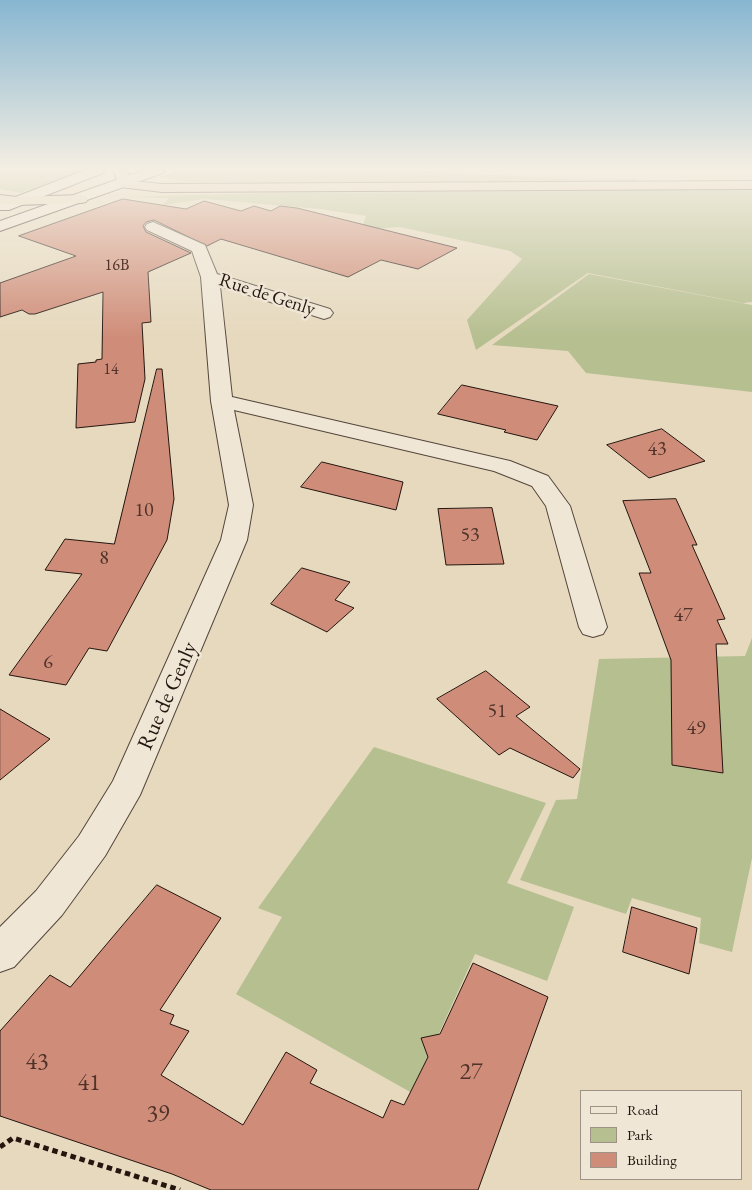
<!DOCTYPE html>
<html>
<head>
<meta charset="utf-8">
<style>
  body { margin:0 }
  #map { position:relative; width:752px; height:1190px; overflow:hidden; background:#e6d9be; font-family:"EB Garamond",serif }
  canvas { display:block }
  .legend { position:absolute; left:580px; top:1090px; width:162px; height:90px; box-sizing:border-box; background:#efe6d5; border:1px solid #9e9286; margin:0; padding:6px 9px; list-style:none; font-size:15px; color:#24150f }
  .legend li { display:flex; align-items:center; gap:10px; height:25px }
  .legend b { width:25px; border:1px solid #9e9286 }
</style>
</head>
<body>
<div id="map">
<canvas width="752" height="1190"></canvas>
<ul class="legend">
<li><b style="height:6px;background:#efe6d5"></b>Road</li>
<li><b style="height:14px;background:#b6bf90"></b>Park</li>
<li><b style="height:14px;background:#cf8d79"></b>Building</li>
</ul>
</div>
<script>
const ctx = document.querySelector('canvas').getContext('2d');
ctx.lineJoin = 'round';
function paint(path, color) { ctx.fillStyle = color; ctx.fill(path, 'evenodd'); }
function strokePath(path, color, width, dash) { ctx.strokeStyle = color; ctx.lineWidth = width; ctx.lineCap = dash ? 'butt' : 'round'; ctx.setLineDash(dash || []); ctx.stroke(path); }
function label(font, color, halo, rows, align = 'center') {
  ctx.font = font + ' "EB Garamond",serif'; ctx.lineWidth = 5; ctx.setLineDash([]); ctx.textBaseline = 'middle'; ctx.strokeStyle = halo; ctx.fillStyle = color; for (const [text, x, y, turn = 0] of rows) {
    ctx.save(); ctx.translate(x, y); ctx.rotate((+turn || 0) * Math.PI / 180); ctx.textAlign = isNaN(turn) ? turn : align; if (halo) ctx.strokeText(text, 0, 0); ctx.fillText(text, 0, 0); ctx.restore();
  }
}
const green = new Path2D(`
  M 0,170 L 84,170 L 21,193 L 0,189 Z
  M 177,170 L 408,170 L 553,178 L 638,179 L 633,181 L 187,182 L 160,177 Z
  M 752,190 L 752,302 L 743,303 L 588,273 L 476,350 L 467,320 L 522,259 L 510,251 L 400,227 L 361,230 L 366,216 L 320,209 L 205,199 L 163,205 L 169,198 L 121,197 L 269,193 Z
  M 589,274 L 752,305 L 752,392 L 586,373 L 568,351 L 492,345 Z
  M 752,638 L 752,858 L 732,952 L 699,943 L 701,918 L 632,898 L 626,914 L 520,880 L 556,800 L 577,799 L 599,659 L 745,656 Z
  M 374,747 L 546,803 L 507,883 L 574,907 L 547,981 L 475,954 L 412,1093 L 236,994 L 282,917 L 258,908 Z`);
const building = new Path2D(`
  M 123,199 L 186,209 L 204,201 L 241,211 L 254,206 L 271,211 L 280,206 L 297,208 L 457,248 L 418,269 L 381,260 L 348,277 L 221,239 L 207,246 L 154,220 L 146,222 L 143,226 L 146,232 L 191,253 L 148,272 L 151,322 L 142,323 L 145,379 L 135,422 L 76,428 L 78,364 L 96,362 L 96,360 L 102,359 L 103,292 L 35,314 L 29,314 L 22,310 L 0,317 L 0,283 L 76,256 L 19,236 Z
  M 157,369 L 162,369 L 174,499 L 167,540 L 107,651 L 89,648 L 66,685 L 9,675 L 82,574 L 45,570 L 65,539 L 114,544 Z
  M 462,385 L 512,396 L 558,406 L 537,440 L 504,432 L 506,430 L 438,414 Z
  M 662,429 L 705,461 L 649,478 L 607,445 Z
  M 322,462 L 403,482 L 396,510 L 301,487 Z
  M 676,499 L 697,545 L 692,545 L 725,619 L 717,620 L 728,644 L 716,644 L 723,773 L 672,765 L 671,660 L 639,573 L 651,573 L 623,501 Z
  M 492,508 L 504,564 L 446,565 L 438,509 Z
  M 302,568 L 350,582 L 335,600 L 354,608 L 327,632 L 271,604 Z
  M 486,671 L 530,707 L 516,716 L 580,769 L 573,778 L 510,748 L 499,755 L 437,699 Z
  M 0,709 L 50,739 L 0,780 Z
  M 157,885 L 221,918 L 160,1010 L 174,1015 L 170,1024 L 189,1031 L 161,1075 L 243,1125 L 286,1052 L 317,1070 L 310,1083 L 383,1118 L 391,1100 L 404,1105 L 428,1057 L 421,1038 L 440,1034 L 473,963 L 548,997 L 478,1190 L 211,1190 L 172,1174 L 0,1116 L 0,1031 L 50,975 L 70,987 Z
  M 632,907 L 697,928 L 689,974 L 623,952 Z`);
const path = new Path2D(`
  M 0,1147 L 13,1138 L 180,1190`);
const minor = new Path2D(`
  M 153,222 L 205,245 L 217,274 L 330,309 L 333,313 L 330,317 L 324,319 L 220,286 L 232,397 L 510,461 L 548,476 L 570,506 L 607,627 L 603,634 L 593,637 L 583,634 L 579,627 L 546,506 L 532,486 L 494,471 L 234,410 L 253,505 L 247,540 L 140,795 L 105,856 L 62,915 L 14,967 L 0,972 L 0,927 L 36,891 L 79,836 L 113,781 L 221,540 L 229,505 L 211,401 L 201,277 L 192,251 L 147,230 L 145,227 L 147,224 Z`);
const secondary = new Path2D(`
  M 85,170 L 105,170 L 103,173 L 9,210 L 0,210 L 0,203 Z
  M 144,170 L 165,170 L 163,173 L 0,231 L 0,221 Z`);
const motorway = new Path2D(`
  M 113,170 L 127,170 L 131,181 L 162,184 L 752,181 L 752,189 L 162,192 L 120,187 Z
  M 0,195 L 17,197 L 81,195 L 86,196 L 88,199 L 86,202 L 81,203 L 17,205 L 0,203 Z`);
const farNumbernames = [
  ["16B",117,266],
  ["14",111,370]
];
const farStreetnames = [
  ["Rue de Genly",267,295,18]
];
const numberNames = [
  ["43",657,450],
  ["10",144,511],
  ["53",470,536],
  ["8",104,559],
  ["47",683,616],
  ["6",48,663],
  ["51",497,712],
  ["49",696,729]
];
const streetNames = [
  ["Rue de Genly",168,696,-66]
];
const nearNumbernames = [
  ["43",37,1062],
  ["27",471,1072],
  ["41",89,1083],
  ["39",158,1114]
];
paint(green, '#b6bf90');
paint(building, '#cf8d79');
strokePath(building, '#24150f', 1);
strokePath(minor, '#54463b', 2);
strokePath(secondary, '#24150f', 2);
strokePath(motorway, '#24150f', 2);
strokePath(path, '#24150f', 5, [5.5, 4]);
paint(minor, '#efe6d5');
paint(secondary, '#efe6d5');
paint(motorway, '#e6d9be');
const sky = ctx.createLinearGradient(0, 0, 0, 337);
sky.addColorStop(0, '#87b6d1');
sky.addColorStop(0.5, '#f4eee2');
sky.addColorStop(1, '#f4eee200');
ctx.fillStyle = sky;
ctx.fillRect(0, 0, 752, 337);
label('16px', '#4f332a', null, farNumbernames);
label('19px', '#24150f', '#efe6d5', farStreetnames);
label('20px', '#4f332a', null, numberNames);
label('22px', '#24150f', '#efe6d5', streetNames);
label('24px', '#4f332a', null, nearNumbernames);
</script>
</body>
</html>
